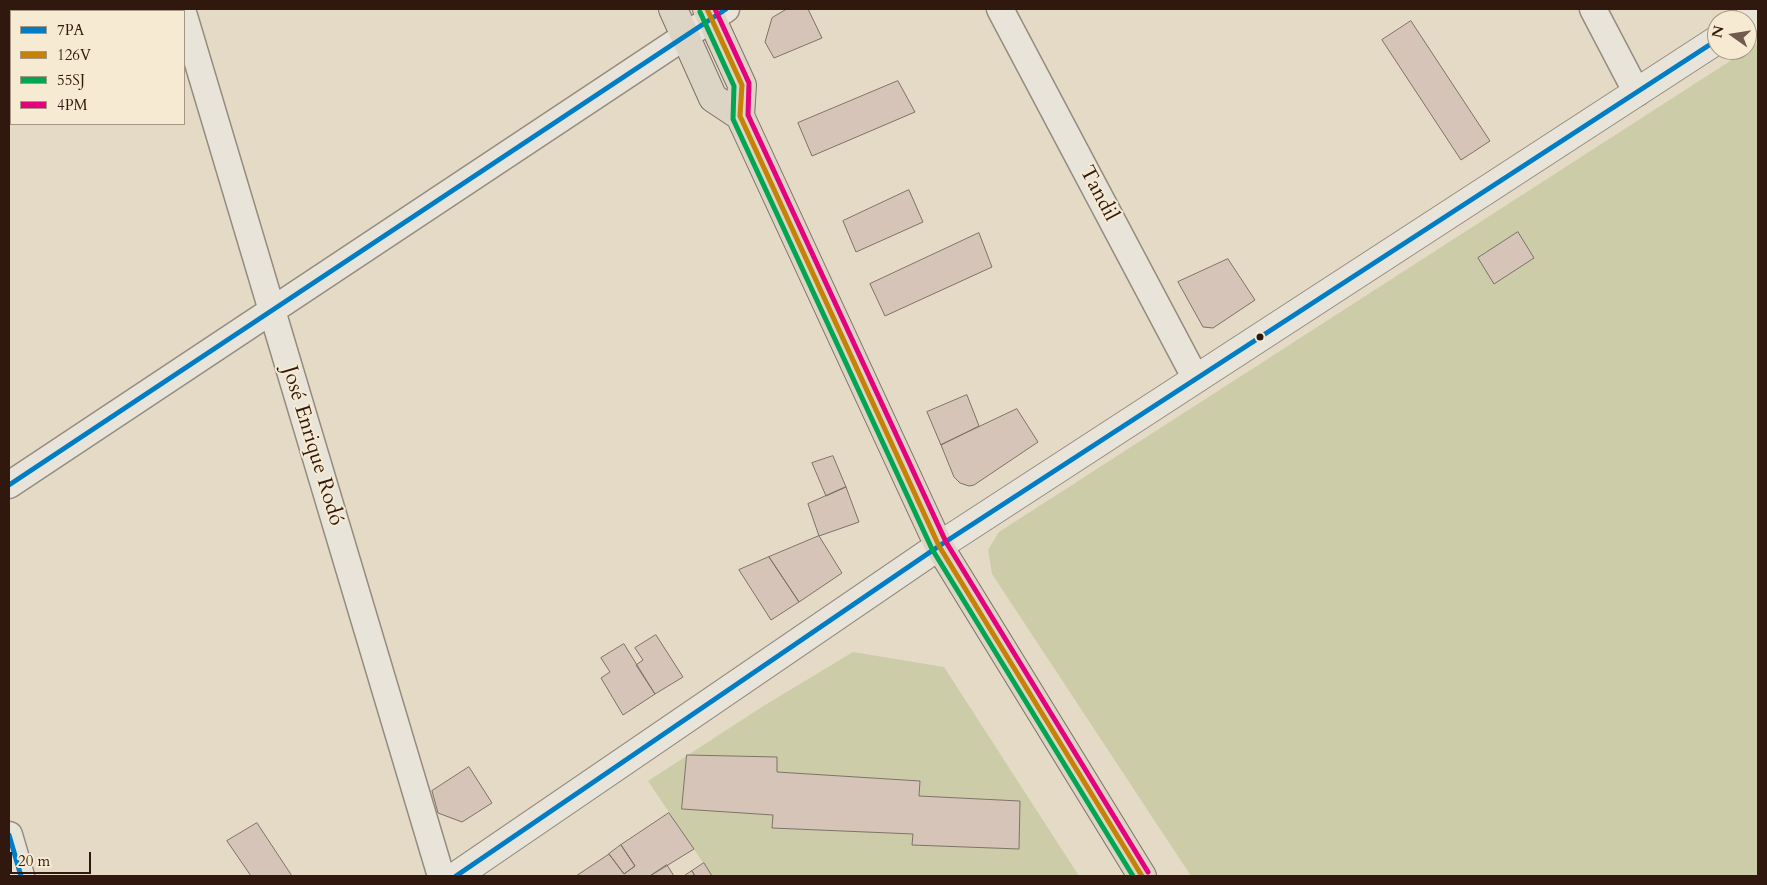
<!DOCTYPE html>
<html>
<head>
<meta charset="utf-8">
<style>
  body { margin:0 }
  #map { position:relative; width:1767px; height:885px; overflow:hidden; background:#e4dac6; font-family:Cardo,serif }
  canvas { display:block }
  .frame { position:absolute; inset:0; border:10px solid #31180e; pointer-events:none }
  .legend { position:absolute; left:10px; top:10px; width:175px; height:115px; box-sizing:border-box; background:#f6ead2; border:1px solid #a79684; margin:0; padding:6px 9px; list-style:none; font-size:15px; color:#31180e }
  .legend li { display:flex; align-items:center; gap:10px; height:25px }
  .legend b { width:25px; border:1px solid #a79684 }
  .north { position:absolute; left:1707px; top:10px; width:50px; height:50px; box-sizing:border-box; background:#f6ead2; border:1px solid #a79684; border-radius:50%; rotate:283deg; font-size:14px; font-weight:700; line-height:20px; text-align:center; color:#31180e }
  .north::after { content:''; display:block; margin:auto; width:18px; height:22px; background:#705c4e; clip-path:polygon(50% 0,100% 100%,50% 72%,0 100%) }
  .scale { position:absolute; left:10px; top:852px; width:81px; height:22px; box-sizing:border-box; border:2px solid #31180e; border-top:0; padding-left:6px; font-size:15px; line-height:18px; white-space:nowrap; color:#31180e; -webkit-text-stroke:4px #f6ead2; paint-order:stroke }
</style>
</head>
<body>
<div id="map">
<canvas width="1767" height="885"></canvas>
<div class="frame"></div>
<ul class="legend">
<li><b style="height:6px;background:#007dc5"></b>7PA</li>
<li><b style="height:6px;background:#c68204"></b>126V</li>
<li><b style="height:6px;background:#00a651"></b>55SJ</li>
<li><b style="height:6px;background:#e5007d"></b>4PM</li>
</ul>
<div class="north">N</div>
<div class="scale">20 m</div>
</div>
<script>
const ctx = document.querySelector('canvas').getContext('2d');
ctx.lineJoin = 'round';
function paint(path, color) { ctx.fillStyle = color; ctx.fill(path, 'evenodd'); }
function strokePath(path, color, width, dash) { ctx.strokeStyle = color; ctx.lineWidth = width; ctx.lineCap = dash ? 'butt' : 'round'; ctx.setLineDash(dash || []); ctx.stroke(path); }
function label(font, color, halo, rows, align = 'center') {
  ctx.font = font + ' Cardo,serif'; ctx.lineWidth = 4; ctx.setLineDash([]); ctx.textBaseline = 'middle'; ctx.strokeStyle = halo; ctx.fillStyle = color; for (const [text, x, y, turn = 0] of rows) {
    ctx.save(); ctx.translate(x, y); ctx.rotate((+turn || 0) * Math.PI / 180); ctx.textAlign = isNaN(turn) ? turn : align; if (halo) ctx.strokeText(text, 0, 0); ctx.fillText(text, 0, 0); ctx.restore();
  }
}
const green = new Path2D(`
  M 1758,43 L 1758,876 L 1191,876 L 992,574 L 988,550 L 999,532 Z
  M 853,652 L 944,667 L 1079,876 L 712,876 L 648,781 L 765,705 ZM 687,755 L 777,757 L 777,772 L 920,781 L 919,796 L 1020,801 L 1019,849 L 912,845 L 913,834 L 772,828 L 773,815 L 682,809 Z`);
const building = new Path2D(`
  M 787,9 L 808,9 L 822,38 L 774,58 L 765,42 L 772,18 Z
  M 1411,21 L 1490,141 L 1461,160 L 1382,40 Z
  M 898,81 L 915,112 L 812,156 L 798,123 Z
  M 909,190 L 923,222 L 856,252 L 843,221 Z
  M 1518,232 L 1534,258 L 1494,284 L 1478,258 Z
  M 979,233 L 992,267 L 885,316 L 870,284 Z
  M 1228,259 L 1255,300 L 1213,328 L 1203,327 L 1178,282 Z
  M 967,395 L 979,426 L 941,445 L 927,412 Z
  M 1017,409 L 1038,442 L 974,485 L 969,486 L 960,483 L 954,477 L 941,445 Z
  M 833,456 L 846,487 L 826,496 L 812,463 Z
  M 846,487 L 859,522 L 819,536 L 808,504 Z
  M 819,536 L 842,573 L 799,602 L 769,557 Z
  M 769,557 L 799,602 L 771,620 L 739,570 Z
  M 656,635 L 683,677 L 655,694 L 636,665 L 643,660 L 635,648 Z
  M 624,644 L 655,694 L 623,715 L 601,678 L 610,672 L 601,658 Z
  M 687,755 L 777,757 L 777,772 L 920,781 L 919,796 L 1020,801 L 1019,849 L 912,845 L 913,834 L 772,828 L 773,815 L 682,809 Z
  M 469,767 L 492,803 L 462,822 L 438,813 L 432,791 Z
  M 669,813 L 694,849 L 650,876 L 576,876 L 609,854 L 624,874 L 635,866 L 621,845 Z
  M 257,823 L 292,876 L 251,876 L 227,841 Z
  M 621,845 L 635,866 L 624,874 L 609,854 Z
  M 704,863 L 712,876 L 695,876 L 692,871 Z
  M 667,865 L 674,876 L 650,876 Z
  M 692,871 L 695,876 L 684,876 Z`);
const minor = new Path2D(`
  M 1000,9 L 1196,379
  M 1593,9 L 1637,93
  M 184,16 L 441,876
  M 9,485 L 726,9
  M 9,835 L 21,876`);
const tertiary = new Path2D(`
  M 1747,20 L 1758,13
  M 456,876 L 939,546 L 1717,40`);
const primary = new Path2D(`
  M 673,9 L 713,98 L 740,116
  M 707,9 L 742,85 L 740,116 L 939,546 L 1142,876`);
const bus1 = new Path2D(`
  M 9,485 L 726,9
  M 9,835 L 21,876
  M 456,876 L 939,546 L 1717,40`);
const bus2 = new Path2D(`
  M 707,9 L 742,85 L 740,116 L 939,546 L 1142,876`);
const bus3 = new Path2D(`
  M 700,12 L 734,86 L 733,119 L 932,549 L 1133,876`);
const bus4 = new Path2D(`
  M 715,9 L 749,83 L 748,115 L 946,542 L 1148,872`);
const markers = [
  [1260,337,4.5,"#31180e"]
];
const streetNames = [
  ["Tandil",1098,194,62],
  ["José Enrique Rodó",312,446,73]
];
paint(green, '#cccda8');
paint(building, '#d5c4b7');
strokePath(building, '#7c7267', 1);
strokePath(minor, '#958c80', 29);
strokePath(tertiary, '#958c80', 30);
strokePath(primary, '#7c7267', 30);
strokePath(minor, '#e9e4da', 26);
strokePath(tertiary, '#e9e4da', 28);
strokePath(primary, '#dcd4c5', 28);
strokePath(bus1, '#007dc5', 5);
strokePath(bus2, '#c68204', 5);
strokePath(bus3, '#00a651', 5);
strokePath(bus4, '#e5007d', 5);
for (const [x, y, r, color] of markers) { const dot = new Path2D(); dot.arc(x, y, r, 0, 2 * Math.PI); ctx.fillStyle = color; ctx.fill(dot); strokePath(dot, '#f6ead2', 2); }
label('21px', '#31180e', '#f6ead2', streetNames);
</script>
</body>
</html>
